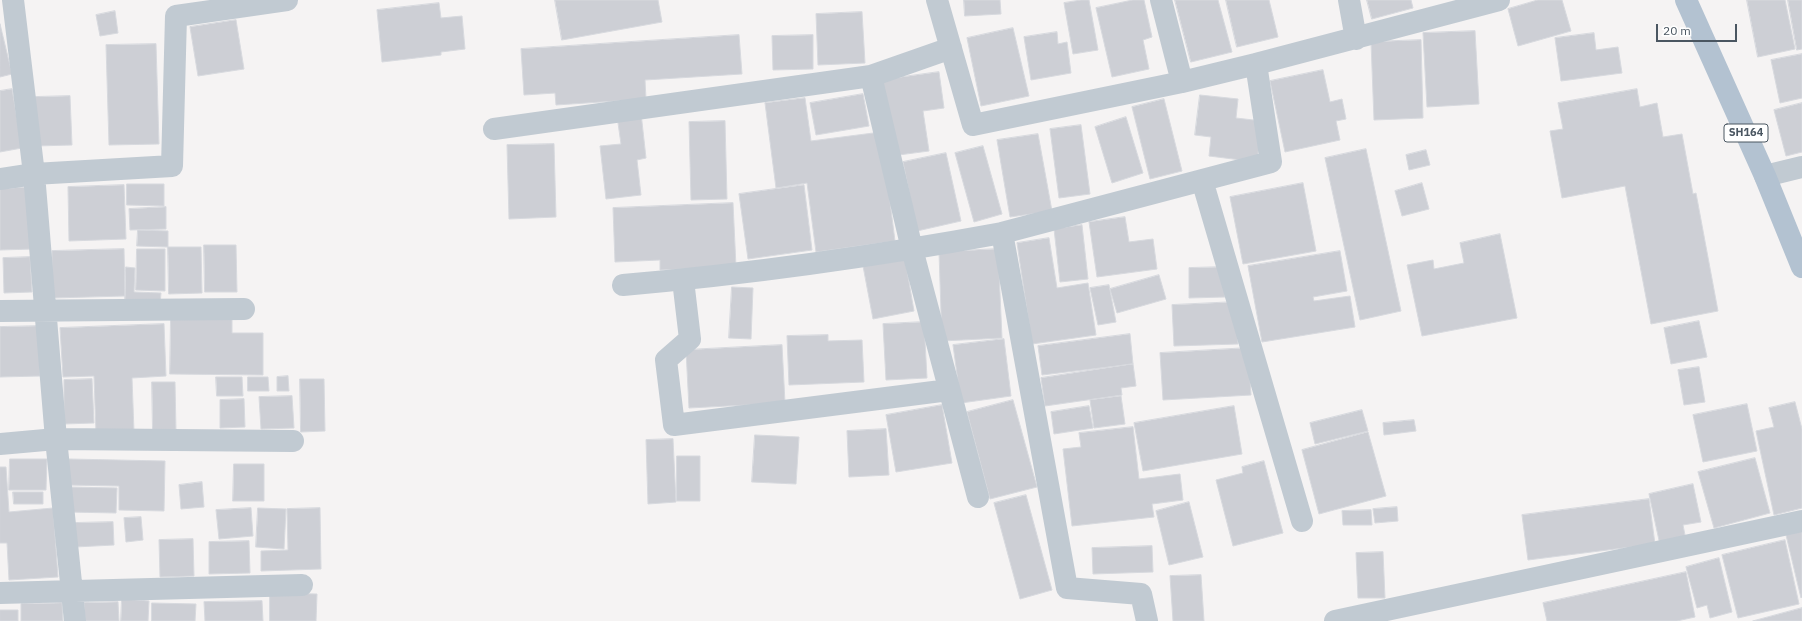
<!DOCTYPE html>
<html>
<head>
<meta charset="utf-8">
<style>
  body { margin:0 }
  #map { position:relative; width:1802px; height:621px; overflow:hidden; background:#f5f3f3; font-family:"IBM Plex Sans",sans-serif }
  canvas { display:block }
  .scale { position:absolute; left:1656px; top:24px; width:81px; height:18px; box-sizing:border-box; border:2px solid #4a5661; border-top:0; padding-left:5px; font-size:12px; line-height:14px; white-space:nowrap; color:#4a5661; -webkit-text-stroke:3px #fff; paint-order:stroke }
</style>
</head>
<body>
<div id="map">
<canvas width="1802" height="621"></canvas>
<div class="scale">20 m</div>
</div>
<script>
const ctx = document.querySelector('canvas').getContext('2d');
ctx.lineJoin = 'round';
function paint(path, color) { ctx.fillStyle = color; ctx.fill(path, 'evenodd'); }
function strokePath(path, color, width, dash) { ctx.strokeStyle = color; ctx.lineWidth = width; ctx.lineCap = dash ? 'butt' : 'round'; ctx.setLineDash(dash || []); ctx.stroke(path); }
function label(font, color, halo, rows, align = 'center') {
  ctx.font = font + ' "IBM Plex Sans",sans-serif'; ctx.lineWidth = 3; ctx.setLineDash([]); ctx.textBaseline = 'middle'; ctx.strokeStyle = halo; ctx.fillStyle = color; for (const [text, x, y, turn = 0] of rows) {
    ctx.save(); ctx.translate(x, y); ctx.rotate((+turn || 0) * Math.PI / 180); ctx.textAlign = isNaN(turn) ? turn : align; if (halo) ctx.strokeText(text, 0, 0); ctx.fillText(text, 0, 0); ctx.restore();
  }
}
const building = new Path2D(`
  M 555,0 L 658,0 L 662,22 L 562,40 Z
  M 964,0 L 1000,0 L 1001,14 L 965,16 Z
  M 1081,0 L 1089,0 L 1098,50 L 1073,54 L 1064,3 Z
  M 1133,0 L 1144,0 L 1152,37 L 1143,40 L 1149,69 L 1112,77 L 1096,8 Z
  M 1175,0 L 1218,0 L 1232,52 L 1191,62 Z
  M 1226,0 L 1269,0 L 1278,37 L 1237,47 Z
  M 1367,0 L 1411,0 L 1413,8 L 1372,19 Z
  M 1538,0 L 1562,0 L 1571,31 L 1518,46 L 1508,9 Z
  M 1747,0 L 1785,0 L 1795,49 L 1758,57 Z
  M 1788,0 L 1802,0 L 1802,49 L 1797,50 Z
  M 439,3 L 441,18 L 462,16 L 465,49 L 441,52 L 441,55 L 382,62 L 377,10 Z
  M 115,11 L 118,33 L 100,36 L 96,15 Z
  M 862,12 L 865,63 L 818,65 L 816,14 Z
  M 236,20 L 244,69 L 198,76 L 190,27 Z
  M 0,24 L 12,74 L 0,77 Z
  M 1013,28 L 1029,96 L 981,106 L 967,38 Z
  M 1475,31 L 1479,104 L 1427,107 L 1423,33 Z
  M 1057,32 L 1058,44 L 1067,42 L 1071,73 L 1031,80 L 1024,37 Z
  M 1594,33 L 1596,50 L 1618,47 L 1622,73 L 1561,81 L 1555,38 Z
  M 739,35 L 742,74 L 645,80 L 646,99 L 556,105 L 555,93 L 524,95 L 521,49 Z
  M 813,35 L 813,69 L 773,70 L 772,36 Z
  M 1421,40 L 1423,118 L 1374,120 L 1371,42 Z
  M 156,44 L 159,144 L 109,145 L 106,45 Z
  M 1802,54 L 1802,98 L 1780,103 L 1771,60 Z
  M 1323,70 L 1330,102 L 1342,99 L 1346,119 L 1336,121 L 1340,140 L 1285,152 L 1270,81 Z
  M 939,72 L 944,108 L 923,111 L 929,151 L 891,156 L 881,80 Z
  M 12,89 L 22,148 L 0,152 L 0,91 Z
  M 1637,89 L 1640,107 L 1657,103 L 1663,137 L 1682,134 L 1693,194 L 1696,193 L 1718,311 L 1651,324 L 1625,186 L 1562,198 L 1550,131 L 1563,129 L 1558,103 Z
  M 863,94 L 869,126 L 816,135 L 810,103 Z
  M 1200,95 L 1238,99 L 1236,118 L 1262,121 L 1257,162 L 1209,156 L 1211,137 L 1195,135 Z
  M 70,96 L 72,145 L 36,146 L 35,97 Z
  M 805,98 L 811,141 L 881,132 L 895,241 L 816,252 L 807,183 L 776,188 L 765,103 Z
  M 1164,99 L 1182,171 L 1150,179 L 1132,107 Z
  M 1802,103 L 1802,152 L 1786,156 L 1774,110 Z
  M 641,113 L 646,158 L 637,160 L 641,195 L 606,199 L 600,146 L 621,144 L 617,116 Z
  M 1126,117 L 1143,173 L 1112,183 L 1095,127 Z
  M 725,121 L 727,199 L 691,200 L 689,122 Z
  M 1081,125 L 1090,194 L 1059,198 L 1050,129 Z
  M 1038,134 L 1052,211 L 1010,217 L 997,140 Z
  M 554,144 L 556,217 L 509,219 L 507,145 Z
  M 983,146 L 1002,214 L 974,222 L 955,153 Z
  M 1366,149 L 1401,311 L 1360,320 L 1325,158 Z
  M 1426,150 L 1430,165 L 1409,170 L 1406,155 Z
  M 946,153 L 961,221 L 917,231 L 903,162 Z
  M 1303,183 L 1316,251 L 1243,264 L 1230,197 Z
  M 1422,183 L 1429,209 L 1402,216 L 1395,191 Z
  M 127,184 L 164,184 L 164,206 L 127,205 Z
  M 124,185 L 126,239 L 69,241 L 68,187 Z
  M 804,185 L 812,250 L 748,259 L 739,194 Z
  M 30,187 L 33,249 L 0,250 L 0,189 Z
  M 733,203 L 736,267 L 660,270 L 660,260 L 615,262 L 613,208 Z
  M 166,207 L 166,229 L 130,230 L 129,209 Z
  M 1125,217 L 1129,242 L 1153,239 L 1157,269 L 1097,277 L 1089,222 Z
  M 1082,225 L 1088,279 L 1060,282 L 1054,229 Z
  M 138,230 L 168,231 L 168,247 L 137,246 Z
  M 1500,234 L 1517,318 L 1422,336 L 1407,265 L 1433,260 L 1434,269 L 1464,263 L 1460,243 Z
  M 1049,238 L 1057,288 L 1088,283 L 1096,335 L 1032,344 L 1017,243 Z
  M 204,245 L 236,245 L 237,292 L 205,292 Z
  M 168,247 L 201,247 L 202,293 L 169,294 Z
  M 124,249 L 125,296 L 52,298 L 52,251 Z
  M 137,249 L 165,249 L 165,291 L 136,290 Z
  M 998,249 L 1002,338 L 942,341 L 939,252 Z
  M 1340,251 L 1347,291 L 1313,297 L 1314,301 L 1350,296 L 1355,327 L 1262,342 L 1248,266 Z
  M 30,257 L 32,292 L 4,293 L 3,258 Z
  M 905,259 L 914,311 L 873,319 L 863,266 Z
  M 126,267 L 135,268 L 134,292 L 161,293 L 160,305 L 125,303 Z
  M 1224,267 L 1225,297 L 1189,298 L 1189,268 Z
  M 1159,275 L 1166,299 L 1117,313 L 1110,289 Z
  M 1109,285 L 1116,322 L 1098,325 L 1090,288 Z
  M 732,287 L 753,288 L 751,339 L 729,338 Z
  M 1236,302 L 1238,344 L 1174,346 L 1172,305 Z
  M 171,317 L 232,318 L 232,333 L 263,333 L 263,375 L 170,374 Z
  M 1699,321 L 1707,357 L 1671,364 L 1664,328 Z
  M 924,322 L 927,378 L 886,380 L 883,324 Z
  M 164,324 L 166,376 L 132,378 L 134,432 L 96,433 L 94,376 L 63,377 L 60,328 Z
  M 39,326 L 40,376 L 0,377 L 0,327 Z
  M 1130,334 L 1133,364 L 1042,375 L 1038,346 Z
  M 828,335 L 828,341 L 862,340 L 864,382 L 789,385 L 787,336 Z
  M 1004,339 L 1011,396 L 961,403 L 953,345 Z
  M 782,345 L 785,403 L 689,408 L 686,350 Z
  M 1248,348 L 1251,395 L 1163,400 L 1160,353 Z
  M 1133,364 L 1136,386 L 1121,388 L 1122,395 L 1045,406 L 1041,378 Z
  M 1699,367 L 1705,402 L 1684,405 L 1678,370 Z
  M 288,376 L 289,391 L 277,391 L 277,377 Z
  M 216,377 L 242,377 L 243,396 L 217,396 Z
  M 248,377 L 268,377 L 269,391 L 248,391 Z
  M 92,379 L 94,423 L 64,424 L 64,380 Z
  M 300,379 L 324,379 L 325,431 L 301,432 Z
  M 152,382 L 175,382 L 176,432 L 153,433 Z
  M 292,396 L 294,428 L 261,429 L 259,397 Z
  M 1121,396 L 1125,424 L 1094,428 L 1090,400 Z
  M 244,399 L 245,427 L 220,428 L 220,400 Z
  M 1013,400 L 1037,487 L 990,499 L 967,412 Z
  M 1795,402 L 1802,429 L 1802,508 L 1774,515 L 1756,431 L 1774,427 L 1769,408 Z
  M 1747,404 L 1757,451 L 1703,462 L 1693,415 Z
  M 942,405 L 952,463 L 896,472 L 886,415 Z
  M 1089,406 L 1093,428 L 1054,434 L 1051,412 Z
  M 1234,406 L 1242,454 L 1143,471 L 1134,423 Z
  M 1362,410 L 1368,431 L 1315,444 L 1310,423 Z
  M 1414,420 L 1416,431 L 1384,435 L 1383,423 Z
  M 1133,427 L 1139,479 L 1180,474 L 1183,500 L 1152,504 L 1154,517 L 1072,526 L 1063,449 L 1081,447 L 1079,433 Z
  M 886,429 L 889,475 L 849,477 L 847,431 Z
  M 1368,432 L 1386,496 L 1319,514 L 1302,450 Z
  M 755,435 L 799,437 L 796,484 L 752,482 Z
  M 673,439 L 676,502 L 648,504 L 646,440 Z
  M 677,456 L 700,456 L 700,501 L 677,501 Z
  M 1755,458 L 1770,513 L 1714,528 L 1698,472 Z
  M 10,459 L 47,459 L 46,490 L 9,490 Z
  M 69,459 L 165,461 L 164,511 L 119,510 L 119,486 L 68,485 Z
  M 1264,461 L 1283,533 L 1233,546 L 1216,480 L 1243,473 L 1242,467 Z
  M 234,464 L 264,464 L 264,501 L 233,501 Z
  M 0,467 L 6,467 L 9,512 L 53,508 L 58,577 L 9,580 L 7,543 L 0,543 Z
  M 202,482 L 204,507 L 181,509 L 179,485 Z
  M 1693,484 L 1701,522 L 1683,525 L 1686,540 L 1660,545 L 1649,494 Z
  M 67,487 L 117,488 L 116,513 L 67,512 Z
  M 13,492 L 43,492 L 43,504 L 14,504 Z
  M 1026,495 L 1052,590 L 1020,599 L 994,503 Z
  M 1649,499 L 1655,544 L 1528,560 L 1522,515 Z
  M 1189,502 L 1203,557 L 1169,565 L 1156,511 Z
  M 1397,507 L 1398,521 L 1375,523 L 1373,509 Z
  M 251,508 L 253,536 L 219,539 L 216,510 Z
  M 258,508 L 286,509 L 284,549 L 256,547 Z
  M 320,508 L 321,569 L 261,571 L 261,551 L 288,550 L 287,509 Z
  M 1371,510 L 1372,525 L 1343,525 L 1342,511 Z
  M 141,517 L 143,540 L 126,542 L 124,518 Z
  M 113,522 L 114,545 L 75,547 L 74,523 Z
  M 1802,531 L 1802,597 L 1801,598 L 1786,535 Z
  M 193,539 L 194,576 L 160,577 L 159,540 Z
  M 1785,540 L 1799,604 L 1738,618 L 1722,555 Z
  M 249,541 L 250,573 L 209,574 L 209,542 Z
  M 1152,546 L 1153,572 L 1093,574 L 1092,548 Z
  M 1383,552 L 1385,598 L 1358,598 L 1356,553 Z
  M 1719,558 L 1732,612 L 1710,618 L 1707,605 L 1697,608 L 1686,567 Z
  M 1686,572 L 1695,617 L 1677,621 L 1547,621 L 1543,603 Z
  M 1201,575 L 1204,621 L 1173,621 L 1170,576 Z
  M 270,593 L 317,594 L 316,621 L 270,621 Z
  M 122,599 L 149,601 L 148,621 L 121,621 Z
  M 262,601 L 263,621 L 205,621 L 204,602 Z
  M 118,602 L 119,621 L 85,621 L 84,603 Z
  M 62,603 L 63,621 L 21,621 L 21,604 Z
  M 152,603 L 196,604 L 195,621 L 152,621 Z
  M 1802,608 L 1802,621 L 1753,621 Z
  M 0,610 L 18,610 L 18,621 L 0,621 Z`);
const minor = new Path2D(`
  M 937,0 L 973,125 L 1182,82 L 1256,64
  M 1161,0 L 1182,82
  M 1349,0 L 1356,39
  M 871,76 L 912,249 L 978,497
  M 494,129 L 871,76 L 951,48
  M 1765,176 L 1802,167
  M 0,179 L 34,174 L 13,0
  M 1202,180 L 1302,521
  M 683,280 L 690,339 L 666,360 L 674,425 L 949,390
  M 623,285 C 750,274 877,256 1002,233
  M 0,311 L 244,309
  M 0,444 L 56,439 L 293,441
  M 0,593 L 302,585
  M 75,621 L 56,439 L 34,174 L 172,166 L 176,16 L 287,0
  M 1147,621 L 1141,594 L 1067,588 L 1002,233 L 1271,162 L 1256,64 L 1499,0
  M 1335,621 L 1802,521`);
const primary = new Path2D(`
  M 1686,0 L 1765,176 L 1802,267`);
const shields = [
  [1746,133,44]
];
const shieldNames = [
  ["SH164",1746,133]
];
paint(building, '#cdcfd5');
strokePath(building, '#d7d9de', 1);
strokePath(minor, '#c1cad2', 22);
strokePath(primary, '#b3c2d1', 22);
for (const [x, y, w] of shields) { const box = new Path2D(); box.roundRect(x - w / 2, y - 9, w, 18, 3); ctx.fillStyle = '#fff'; ctx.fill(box); strokePath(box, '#4a5661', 1); }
label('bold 11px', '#4a5661', null, shieldNames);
</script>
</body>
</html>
